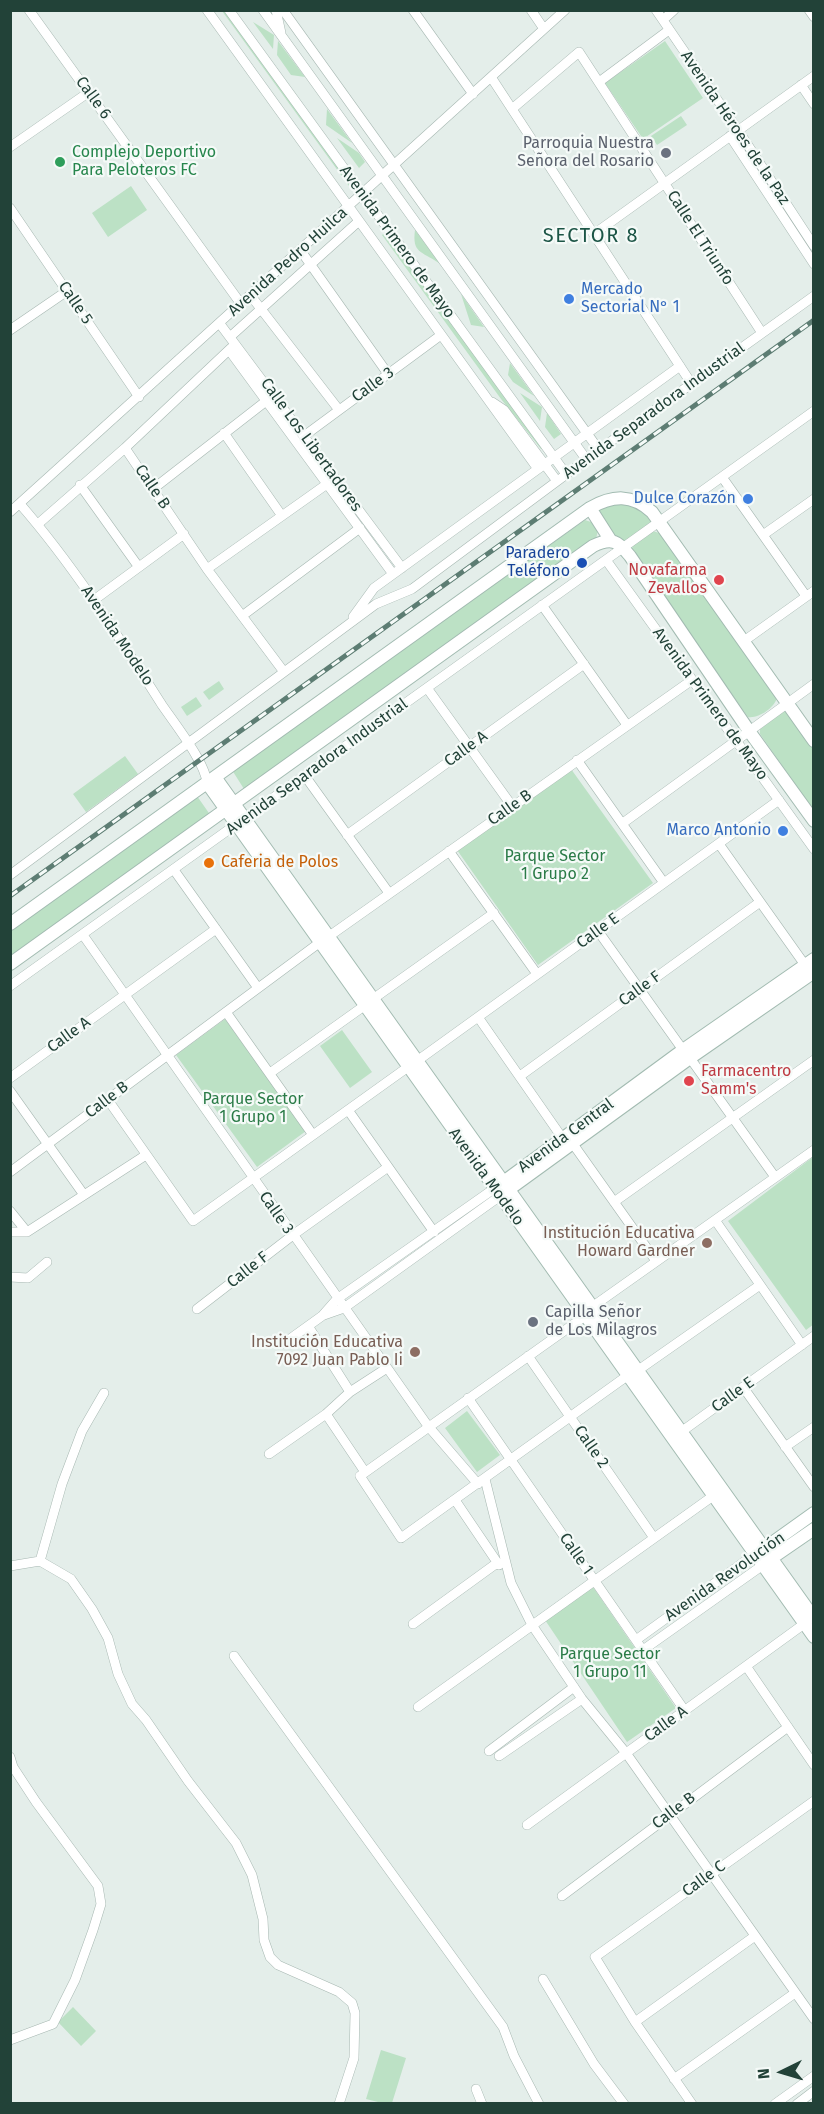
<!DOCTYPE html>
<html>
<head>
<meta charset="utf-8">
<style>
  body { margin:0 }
  #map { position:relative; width:824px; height:2114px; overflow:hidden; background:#e4eeea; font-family:"Fira Sans",sans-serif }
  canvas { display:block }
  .frame { position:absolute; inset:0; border:12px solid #224238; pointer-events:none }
  .north { position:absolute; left:752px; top:2042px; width:60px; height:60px; -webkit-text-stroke:4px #f5faf8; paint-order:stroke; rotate:265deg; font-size:16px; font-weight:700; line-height:24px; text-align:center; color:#224238 }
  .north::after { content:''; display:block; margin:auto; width:21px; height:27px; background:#224238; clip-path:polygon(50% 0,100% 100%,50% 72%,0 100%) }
</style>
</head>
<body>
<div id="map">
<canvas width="824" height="2114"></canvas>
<div class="frame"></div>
<div class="north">N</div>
</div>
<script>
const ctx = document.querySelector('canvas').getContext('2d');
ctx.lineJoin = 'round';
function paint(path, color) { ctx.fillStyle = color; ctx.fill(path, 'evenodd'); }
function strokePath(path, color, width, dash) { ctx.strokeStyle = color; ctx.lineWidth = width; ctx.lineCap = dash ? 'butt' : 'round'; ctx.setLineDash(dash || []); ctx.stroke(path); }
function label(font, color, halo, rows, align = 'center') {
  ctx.font = font + ' "Fira Sans",sans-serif'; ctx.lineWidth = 4.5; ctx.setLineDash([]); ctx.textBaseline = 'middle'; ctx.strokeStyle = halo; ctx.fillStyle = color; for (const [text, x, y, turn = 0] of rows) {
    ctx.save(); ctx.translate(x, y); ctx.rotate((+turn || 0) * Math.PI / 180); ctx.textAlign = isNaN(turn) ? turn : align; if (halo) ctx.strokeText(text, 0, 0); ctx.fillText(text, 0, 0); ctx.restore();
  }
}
const green = new Path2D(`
  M 222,11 L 227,11 L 353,184 L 349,186 Z
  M 253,22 L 274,35 L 273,49 Z
  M 278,41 L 305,77 L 291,75 L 277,55 Z
  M 665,41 L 703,98 L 643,139 L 605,83 Z
  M 327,109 L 352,143 L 326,125 Z
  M 681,116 L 687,125 L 657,145 L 651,136 Z
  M 337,138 L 359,153 L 365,162 L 359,168 Z
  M 131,186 L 147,210 L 108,237 L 92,213 Z
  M 415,230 L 439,262 L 439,263 C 421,251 412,253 415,230 Z
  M 388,231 L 543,448 L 541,449 L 501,399 L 382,235 Z
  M 461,294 L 484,327 L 471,325 Z
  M 510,363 L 534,396 L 513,382 L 508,375 Z
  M 520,393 L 542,407 L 540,421 Z
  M 547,413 L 561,434 L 554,439 L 545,427 Z
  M 632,501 L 656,521 L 623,545 L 612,537 L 594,509 Z
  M 585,520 L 594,523 L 598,530 L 596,539 L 244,789 L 232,770 Z
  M 653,531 L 662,534 L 777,698 C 774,708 758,719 748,717 L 631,552 L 633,545 Z
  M 219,681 L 224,689 L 209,700 L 203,692 Z
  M 196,697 L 202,706 L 187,716 L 181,707 Z
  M 784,711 L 786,711 L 813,746 L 813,810 L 760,734 L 760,729 Z
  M 125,756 L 138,774 L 86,812 L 73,794 Z
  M 571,769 L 653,883 L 538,965 L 457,850 Z
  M 197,796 L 211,816 L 11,956 L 10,930 Z
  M 225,1019 L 306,1131 L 257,1167 L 176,1055 Z
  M 342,1030 L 372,1072 L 350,1088 L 320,1046 Z
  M 813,1157 L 814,1324 L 806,1330 L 728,1221 Z
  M 467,1411 L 500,1455 L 477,1472 L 445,1428 Z
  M 593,1587 L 676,1708 L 627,1742 L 545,1620 Z
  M 73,2007 L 96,2031 L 81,2046 L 58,2022 Z
  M 381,2050 L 406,2058 L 392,2103 L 382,2103 L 366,2099 Z`);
const street = new Path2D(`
  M 29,10 L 241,304
  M 207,10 L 538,469
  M 229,10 L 566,474
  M 263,10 L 586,459
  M 276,10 L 281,33
  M 283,10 L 599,450
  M 413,10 L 473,94
  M 531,10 L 544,29
  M 656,10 L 738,130 L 814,246
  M 809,10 L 814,17
  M 663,20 L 674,10
  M 491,77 L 691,383
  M 599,82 L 669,30
  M 801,85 L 814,104
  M 512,109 L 579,52 L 762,333
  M 730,136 L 814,264
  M 10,147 L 89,92
  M 10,208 L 139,397
  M 594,234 L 814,76
  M 301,251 L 388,374
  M 251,296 L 339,410
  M 220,324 L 402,568
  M 10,330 L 67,291
  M 231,336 L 359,221
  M 229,350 L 393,574
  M 492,402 L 504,410 L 557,481
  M 224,433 L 282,516
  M 304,436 L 441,335
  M 125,448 L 207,569 L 284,672
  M 722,477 L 806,596
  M 80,485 L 138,566
  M 153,489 L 270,398
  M 20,504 C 74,566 118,636 162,705 C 175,724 205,762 207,783
  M 10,512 L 565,10
  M 38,524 L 125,448 L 231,348
  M 763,535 L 814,499
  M 606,560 L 814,849
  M 207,569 L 327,484
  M 94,600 L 184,534
  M 542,605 L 627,725
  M 242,616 L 360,528
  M 353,617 L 374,588 L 680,366
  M 744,641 L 814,591
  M 427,688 L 512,806
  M 577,760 L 664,883
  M 305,776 L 389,893
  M 623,823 L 814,684
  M 347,835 L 584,664
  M 719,844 L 805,965
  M 449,851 L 537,974
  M 174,870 L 258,988
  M 10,875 L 376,604 L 412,589 L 599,450 L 814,296
  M 598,931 L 683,1050
  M 83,935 L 428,1426 L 478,1484
  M 328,937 L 692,680
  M 10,986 L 814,411
  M 373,999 L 494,913
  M 226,1012 L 313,1135
  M 478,1017 L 563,1139
  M 690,1058 L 775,1177
  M 417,1061 L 779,800
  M 270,1073 L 364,1006
  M 520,1076 L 760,902
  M 10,1078 L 216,929
  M 10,1091 L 84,1195
  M 108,1100 L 193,1221 L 408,1067
  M 348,1110 L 434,1232
  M 573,1144 L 656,1261
  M 10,1172 L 319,943
  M 614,1202 L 814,1060
  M 10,1211 L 27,1232
  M 715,1220 L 802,1345
  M 10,1232 L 27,1232
  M 27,1232 L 146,1155
  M 10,1277 L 28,1278 L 47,1262
  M 592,1307 L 814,1150
  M 197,1309 L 293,1235 L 388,1167
  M 324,1315 L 344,1308 L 500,1196
  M 585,1316 L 360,1476 L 401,1538 L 627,1376
  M 308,1326 L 350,1392
  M 283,1344 L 322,1316 L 337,1299 L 495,1188
  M 528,1356 L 654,1538
  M 637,1371 L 760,1285
  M 743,1387 L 814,1487
  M 468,1398 L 685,1711
  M 326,1414 L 365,1472
  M 681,1432 L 814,1336
  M 785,1447 L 814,1427
  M 269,1454 L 326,1414 L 350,1392 L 387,1368
  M 485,1479 L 511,1583 L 532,1625 L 582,1699 L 626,1753 L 814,2019
  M 455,1500 L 499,1565
  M 40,1561 L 62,1484 L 82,1431 L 104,1393
  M 10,1566 L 40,1561 L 71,1579 L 92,1609 L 108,1638 L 118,1674 L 132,1704 L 146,1720 L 188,1781 L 236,1843 L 252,1875 L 263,1919 L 264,1940 L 270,1957 L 278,1965 L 339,1992 L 352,2003 L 355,2013 L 354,2058 L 339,2104
  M 413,1624 L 497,1563
  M 636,1640 L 755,1554
  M 643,1650 L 763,1565
  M 234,1656 L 503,2027 L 514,2056 L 539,2104
  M 746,1666 L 814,1765
  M 418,1707 L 713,1496
  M 489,1751 L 574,1687
  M 499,1756 L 582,1699
  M 10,1757 L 13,1767 L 36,1802 L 98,1886 L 101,1904 L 93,1930 L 75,1980 L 53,2024 L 10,2040
  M 527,1825 L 804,1624
  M 562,1896 L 788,1727
  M 543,1979 L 594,2064 L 624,2104
  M 635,2022 L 755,1936
  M 674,2079 L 795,1993
  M 476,2089 L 482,2104
  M 692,2104 L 635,2022 L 595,1957 L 814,1801
  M 775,2104 L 814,2076
  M 797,2104 L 814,2091`);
const secondary = new Path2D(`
  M 590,508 L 611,541
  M 215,777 L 814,1618
  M 207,783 L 814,1637
  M 10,924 L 590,508 C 613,495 632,494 652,512 L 814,741
  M 10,964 L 593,546 C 612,537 618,541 630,556 L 749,731 L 814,821
  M 498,1186 L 683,1050 L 814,959
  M 504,1193 L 690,1058 L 814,972
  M 758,1553 L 814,1513
  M 766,1562 L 814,1529`);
const rail = new Path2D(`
  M 10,896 L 814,320`);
const markers = [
  [666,153,6,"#6b7280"],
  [60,162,6,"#2e9e5b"],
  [569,299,6,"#3f7fe0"],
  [748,499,6,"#3f7fe0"],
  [582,563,6,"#1a4fb4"],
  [719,580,6,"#e0444e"],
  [783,831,6,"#3f7fe0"],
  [209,863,6,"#e8710a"],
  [689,1081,6,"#e0444e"],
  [707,1243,6,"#8d6e63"],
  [533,1322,6,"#6b7280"],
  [415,1352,6,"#8d6e63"]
];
const streetNames = [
  ["Calle 6",93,98,54],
  ["Avenida Héroes de la Paz",735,128,56],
  ["Calle El Triunfo",700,238,57],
  ["Avenida Primero de Mayo",397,242,54],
  ["Avenida Pedro Huilca",288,262,-42],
  ["Calle 5",75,303,56],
  ["Calle 3",373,385,-36],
  ["Avenida Separadora Industrial",654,411,-36],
  ["Calle Los Libertadores",311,445,54],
  ["Calle B",152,487,56],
  ["Avenida Modelo",117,636,56],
  ["Avenida Primero de Mayo",710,704,54],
  ["Calle A",466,749,-36],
  ["Avenida Separadora Industrial",317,767,-36],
  ["Calle B",510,808,-35],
  ["Calle E",598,931,-36],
  ["Calle F",640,989,-36],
  ["Calle A",69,1035,-36],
  ["Calle B",107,1100,-37],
  ["Avenida Central",566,1136,-36],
  ["Avenida Modelo",486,1177,54],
  ["Calle 3",276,1213,55],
  ["Calle F",248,1270,-38],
  ["Calle E",733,1395,-36],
  ["Calle 2",591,1447,55],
  ["Calle 1",576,1554,55],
  ["Avenida Revolución",725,1577,-35],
  ["Calle A",666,1724,-36],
  ["Calle B",674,1811,-37],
  ["Calle C",704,1879,-36]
];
const worshipNames = [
  ["Parroquia Nuestra",654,144],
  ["Señora del Rosario",654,162],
  ["Capilla Señor",545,1313,"left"],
  ["de Los Milagros",545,1331,"left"]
];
const leisureNames = [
  ["Complejo Deportivo",72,153],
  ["Para Peloteros FC",72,171]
];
const shopNames = [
  ["Mercado",581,290,"left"],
  ["Sectorial N° 1",581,308,"left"],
  ["Dulce Corazón",736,499],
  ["Marco Antonio",771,831]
];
const transitNames = [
  ["Paradero",570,554],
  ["Teléfono",570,572]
];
const healthNames = [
  ["Novafarma",707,571],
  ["Zevallos",707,589],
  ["Farmacentro",701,1072,"left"],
  ["Samm's",701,1090,"left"]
];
const parkNames = [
  ["Parque Sector",555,857],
  ["1 Grupo 2",555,875],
  ["Parque Sector",253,1100],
  ["1 Grupo 1",253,1118],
  ["Parque Sector",610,1655],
  ["1 Grupo 11",610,1673]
];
const foodNames = [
  ["Caferia de Polos",221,863]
];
const educationNames = [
  ["Institución Educativa",695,1234],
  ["Howard Gardner",695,1252],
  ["Institución Educativa",403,1343],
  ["7092 Juan Pablo Ii",403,1361]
];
const quarterNames = [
  ["SECTOR 8",591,236]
];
paint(green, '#bce1c5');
strokePath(street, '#a6b7b1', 10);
strokePath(secondary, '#a2bbb1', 14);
strokePath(street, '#fff', 9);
strokePath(secondary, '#fff', 12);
strokePath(rail, '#5d7d73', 5);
strokePath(rail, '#f5faf8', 3, [9]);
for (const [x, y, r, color] of markers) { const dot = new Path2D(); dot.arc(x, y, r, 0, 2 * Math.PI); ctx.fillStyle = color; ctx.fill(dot); strokePath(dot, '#f5faf8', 2); }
label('16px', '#224238', '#f5faf8', streetNames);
label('16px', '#5b616d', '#f5faf8', worshipNames, 'right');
label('16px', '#27864d', '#f5faf8', leisureNames, 'left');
label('16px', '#366cbe', '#f5faf8', shopNames, 'right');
label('16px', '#164399', '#f5faf8', transitNames, 'right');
label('16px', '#be3a42', '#f5faf8', healthNames, 'right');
label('16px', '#2a7b47', '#f5faf8', parkNames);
label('16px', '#c56008', '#f5faf8', foodNames, 'left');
label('16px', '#785e54', '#f5faf8', educationNames, 'right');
ctx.letterSpacing = '1.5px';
label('20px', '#1c5546', '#f5faf8', quarterNames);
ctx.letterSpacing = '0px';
</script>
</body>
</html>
